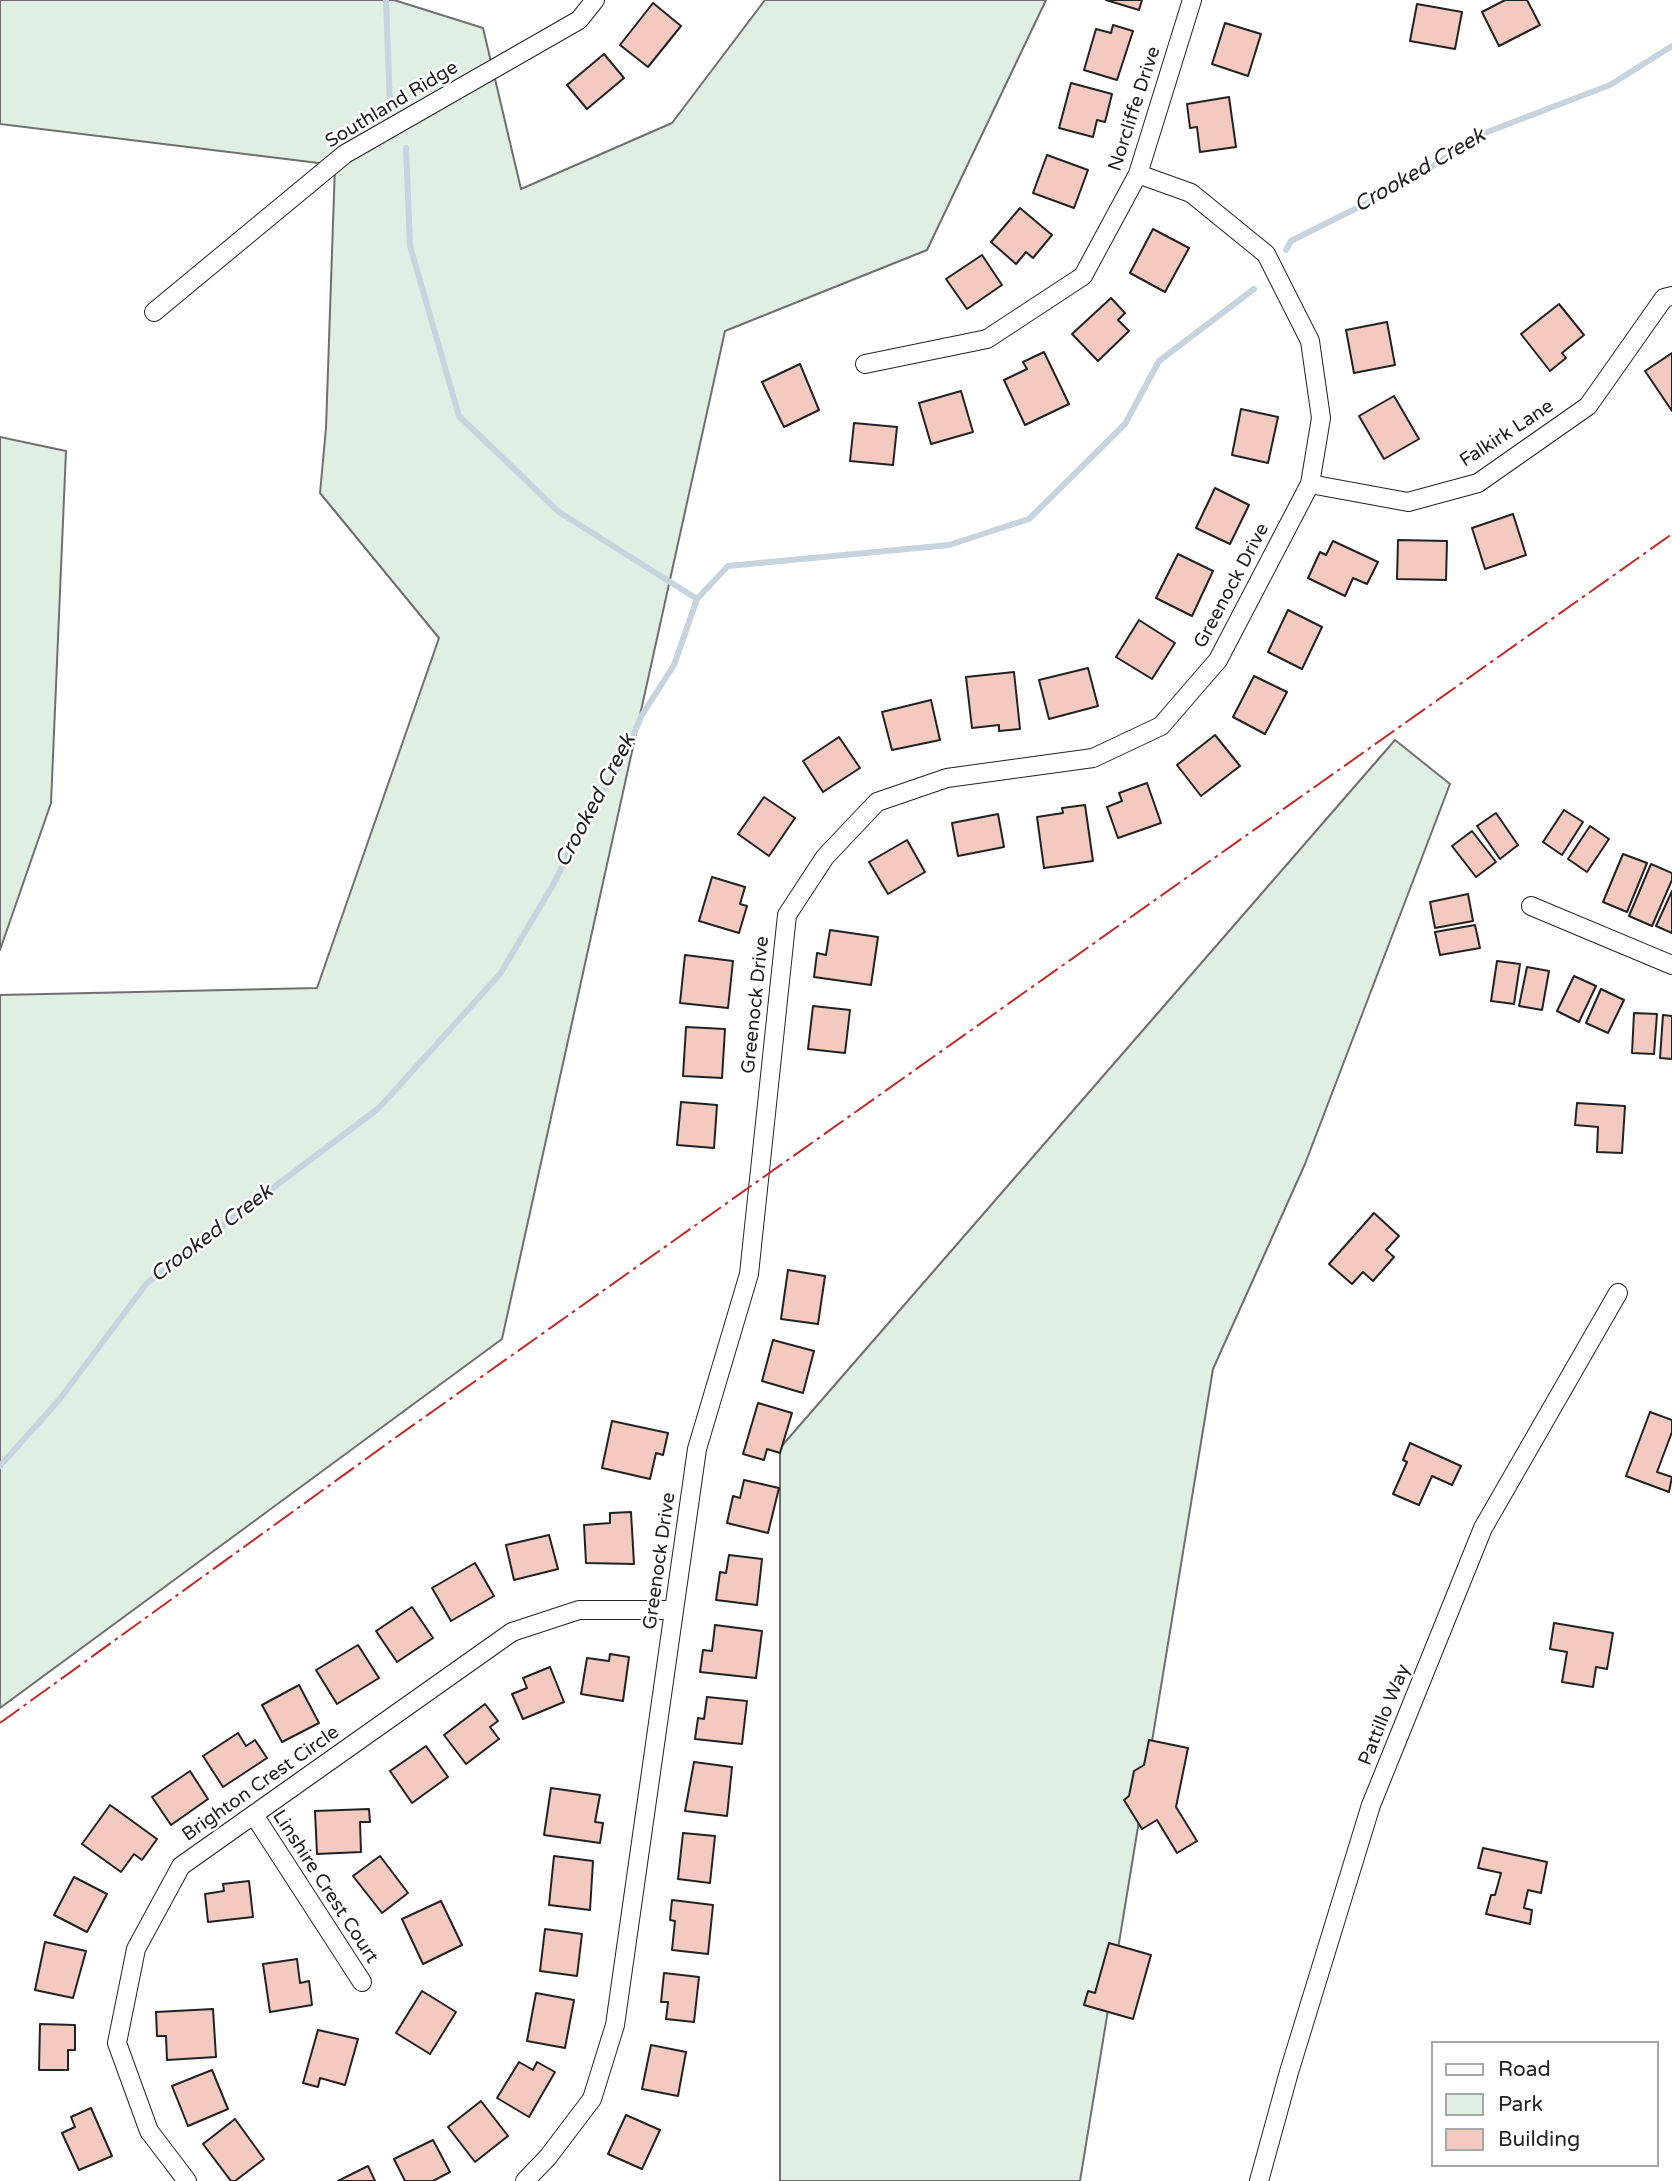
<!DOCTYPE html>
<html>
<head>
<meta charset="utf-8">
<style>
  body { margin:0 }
  #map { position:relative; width:1672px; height:2181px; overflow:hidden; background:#fff; font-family:"Varela Round",sans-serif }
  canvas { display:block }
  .legend { position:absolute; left:1431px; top:2041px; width:228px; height:126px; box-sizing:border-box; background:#fff; border:2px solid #a7a7a7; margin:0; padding:9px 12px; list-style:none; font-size:21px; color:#222 }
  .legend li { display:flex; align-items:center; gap:14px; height:35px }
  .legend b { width:35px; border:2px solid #a7a7a7 }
</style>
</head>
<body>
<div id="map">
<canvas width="1672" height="2181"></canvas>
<ul class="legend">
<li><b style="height:9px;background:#fff"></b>Road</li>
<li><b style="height:19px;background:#e0efe3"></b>Park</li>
<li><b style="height:19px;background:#f3c9c0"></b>Building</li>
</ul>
</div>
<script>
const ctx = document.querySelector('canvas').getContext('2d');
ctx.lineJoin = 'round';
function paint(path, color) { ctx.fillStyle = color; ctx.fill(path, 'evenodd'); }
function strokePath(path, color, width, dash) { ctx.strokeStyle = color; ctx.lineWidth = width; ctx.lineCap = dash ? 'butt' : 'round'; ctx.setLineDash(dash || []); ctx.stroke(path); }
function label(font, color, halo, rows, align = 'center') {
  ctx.font = font + ' "Varela Round",sans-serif'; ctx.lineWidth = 5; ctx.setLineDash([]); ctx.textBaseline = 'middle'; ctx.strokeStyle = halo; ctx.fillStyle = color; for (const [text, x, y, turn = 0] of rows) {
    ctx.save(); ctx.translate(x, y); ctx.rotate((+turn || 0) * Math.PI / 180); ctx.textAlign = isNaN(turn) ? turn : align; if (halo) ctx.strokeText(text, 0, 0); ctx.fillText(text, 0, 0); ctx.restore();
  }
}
const green = new Path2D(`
  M 0,0 L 394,0 L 483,28 L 521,189 L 672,123 L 765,0 L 1046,0 L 927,250 L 725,331 L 502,1339 L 0,1708 L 0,995 L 317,988 L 439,638 L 320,493 L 326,428 L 335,165 L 0,124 Z
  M 0,437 L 66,451 L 51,803 L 0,950 Z
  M 1395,740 L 1450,784 L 1305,1164 L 1213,1369 L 1080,2181 L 780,2181 L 780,1448 Z`);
const stream = new Path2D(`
  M 386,0 L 390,105
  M 406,148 L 410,246 L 459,416 L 559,512 L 697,599
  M 1286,250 L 1291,241 L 1407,183 L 1482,134 L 1610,85 L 1672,46
  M 0,1466 L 59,1400 L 147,1283 L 379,1108 L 500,974 L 553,885 L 588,814 L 620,765 L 642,715 L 674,665 L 697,599 L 728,566 L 949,545 L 1029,519 L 1125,424 L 1159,361 L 1254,289`);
const building = new Path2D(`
  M 1106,0 L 1142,0 L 1139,10 Z
  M 1505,0 L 1527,0 L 1540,25 L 1499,46 L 1482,12 Z
  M 653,3 L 681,26 L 648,67 L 620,45 Z
  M 1417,4 L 1462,12 L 1455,49 L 1410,41 Z
  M 1225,23 L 1261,34 L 1248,76 L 1212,64 Z
  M 1113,25 L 1133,31 L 1117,80 L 1084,70 L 1096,29 L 1111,33 Z
  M 604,54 L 624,78 L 587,109 L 567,85 Z
  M 1071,83 L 1112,94 L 1105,122 L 1097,120 L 1093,137 L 1059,128 Z
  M 1229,97 L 1236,147 L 1200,152 L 1197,127 L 1190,128 L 1187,104 Z
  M 1047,155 L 1088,170 L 1074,208 L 1033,193 Z
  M 1020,208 L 1052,235 L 1033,258 L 1026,252 L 1016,264 L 991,242 Z
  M 1153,229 L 1189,248 L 1165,292 L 1130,273 Z
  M 982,255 L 1002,285 L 967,309 L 946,279 Z
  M 1111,298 L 1125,313 L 1118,320 L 1129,331 L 1098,361 L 1072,334 Z
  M 1559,304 L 1584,335 L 1562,353 L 1566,358 L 1550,371 L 1521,334 Z
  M 1387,322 L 1395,365 L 1354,373 L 1346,330 Z
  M 1044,352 L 1069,404 L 1025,425 L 1004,380 L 1027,369 L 1023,362 Z
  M 1672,353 L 1672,411 L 1645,371 Z
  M 800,364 L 819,410 L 784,427 L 762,382 Z
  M 961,391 L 973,432 L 931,444 L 919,403 Z
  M 1394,396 L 1419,439 L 1384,459 L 1359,416 Z
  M 1241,409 L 1278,417 L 1268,463 L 1232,455 Z
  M 854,423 L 897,427 L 893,465 L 850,461 Z
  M 1215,488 L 1249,505 L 1230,544 L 1196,528 Z
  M 1513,514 L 1526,555 L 1485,569 L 1472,528 Z
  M 1398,540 L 1447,541 L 1446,580 L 1397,579 Z
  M 1333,541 L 1378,562 L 1367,584 L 1353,578 L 1345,596 L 1308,578 L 1320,552 L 1326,555 Z
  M 1178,554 L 1213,571 L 1192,616 L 1156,598 Z
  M 1288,610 L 1322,627 L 1302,669 L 1268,652 Z
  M 1139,620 L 1175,643 L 1152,679 L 1116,657 Z
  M 1088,668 L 1098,706 L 1049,719 L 1039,680 Z
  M 1014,672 L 1020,729 L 999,731 L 999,725 L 972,728 L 966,677 Z
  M 1254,676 L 1287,692 L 1265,734 L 1233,717 Z
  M 931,700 L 940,740 L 892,750 L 882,712 Z
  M 1215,735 L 1240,766 L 1201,796 L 1177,765 Z
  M 839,737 L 860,768 L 823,792 L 803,761 Z
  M 1147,783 L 1161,823 L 1118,838 L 1107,807 L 1122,801 L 1119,793 Z
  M 764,797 L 795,818 L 769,856 L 738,834 Z
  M 1085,805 L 1093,861 L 1044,868 L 1037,817 L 1063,813 L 1062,808 Z
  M 1564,810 L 1583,822 L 1562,855 L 1543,842 Z
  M 1496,813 L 1518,845 L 1500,859 L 1477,826 Z
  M 998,814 L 1004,847 L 958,856 L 952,823 Z
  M 1590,826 L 1609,839 L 1587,872 L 1568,859 Z
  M 1472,831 L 1496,862 L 1476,877 L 1452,846 Z
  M 907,840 L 925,872 L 888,894 L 869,862 Z
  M 1623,854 L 1647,863 L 1627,912 L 1603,902 Z
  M 1651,864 L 1672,873 L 1672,880 L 1652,926 L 1629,916 Z
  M 712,877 L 745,887 L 740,904 L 747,906 L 739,933 L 699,921 Z
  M 1672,891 L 1672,933 L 1656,926 Z
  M 1468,894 L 1473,921 L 1435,928 L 1430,902 Z
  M 1475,925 L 1480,948 L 1440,955 L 1435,932 Z
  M 830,930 L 878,937 L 871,985 L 814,977 L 817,953 L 826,955 Z
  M 685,955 L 733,961 L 728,1008 L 680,1003 Z
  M 1497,961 L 1520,964 L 1514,1004 L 1491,1001 Z
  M 1527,967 L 1549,971 L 1542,1010 L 1519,1006 Z
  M 1574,976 L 1596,986 L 1579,1022 L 1557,1011 Z
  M 1601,989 L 1624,1000 L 1608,1033 L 1586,1023 Z
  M 813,1006 L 850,1010 L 845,1053 L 808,1049 Z
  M 1634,1013 L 1657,1014 L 1654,1054 L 1632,1053 Z
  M 1663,1015 L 1672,1016 L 1672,1059 L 1660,1058 Z
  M 686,1027 L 725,1029 L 722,1078 L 683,1076 Z
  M 681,1102 L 717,1105 L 714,1148 L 677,1145 Z
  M 1577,1103 L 1625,1106 L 1622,1153 L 1597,1152 L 1598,1127 L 1575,1125 Z
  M 1374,1213 L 1399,1236 L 1386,1250 L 1394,1257 L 1373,1281 L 1363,1272 L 1352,1284 L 1329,1264 Z
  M 788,1270 L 825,1276 L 818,1324 L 781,1319 Z
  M 773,1340 L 814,1351 L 803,1393 L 762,1381 Z
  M 758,1403 L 792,1413 L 780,1453 L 767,1449 L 764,1460 L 743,1454 Z
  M 1650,1412 L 1672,1420 L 1672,1432 L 1657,1472 L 1672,1477 L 1669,1492 L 1626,1476 Z
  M 612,1421 L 668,1433 L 663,1455 L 656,1453 L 650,1479 L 602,1468 Z
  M 1410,1443 L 1461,1466 L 1452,1485 L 1432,1476 L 1419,1505 L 1393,1494 L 1407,1462 L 1403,1460 Z
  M 744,1480 L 779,1488 L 768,1533 L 727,1523 L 733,1496 L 740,1498 Z
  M 631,1512 L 634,1564 L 586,1563 L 584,1525 L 610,1523 L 610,1513 Z
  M 549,1535 L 558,1569 L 514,1580 L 506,1545 Z
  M 729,1555 L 762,1559 L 757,1605 L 716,1600 L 720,1572 L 726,1573 Z
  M 475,1563 L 494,1596 L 451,1621 L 432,1588 Z
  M 412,1607 L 433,1638 L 397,1662 L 376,1631 Z
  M 1554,1623 L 1613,1633 L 1607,1669 L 1596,1667 L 1593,1687 L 1562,1682 L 1567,1652 L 1550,1649 Z
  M 715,1625 L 762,1631 L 756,1678 L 700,1672 L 703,1650 L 712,1651 Z
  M 358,1645 L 379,1678 L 337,1704 L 316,1670 Z
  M 610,1654 L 629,1657 L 623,1701 L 581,1694 L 587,1658 L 609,1661 Z
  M 550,1667 L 564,1702 L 523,1719 L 512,1694 L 527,1688 L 523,1678 Z
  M 299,1685 L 319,1723 L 282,1742 L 262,1705 Z
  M 707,1697 L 747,1701 L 742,1744 L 695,1739 L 698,1718 L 704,1719 Z
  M 485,1704 L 498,1721 L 490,1727 L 499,1739 L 466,1764 L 444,1735 Z
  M 238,1733 L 246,1746 L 255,1740 L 267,1758 L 223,1787 L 203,1756 Z
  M 1149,1740 L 1188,1748 L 1176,1807 L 1197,1841 L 1177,1853 L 1157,1820 L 1142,1829 L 1124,1800 L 1129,1796 L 1134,1771 L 1144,1765 Z
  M 426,1746 L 448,1777 L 412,1803 L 390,1771 Z
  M 694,1762 L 732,1767 L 727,1816 L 685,1811 Z
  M 190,1771 L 208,1799 L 171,1825 L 152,1797 Z
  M 551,1788 L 600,1795 L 595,1822 L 603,1823 L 600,1843 L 544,1835 Z
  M 110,1805 L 157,1839 L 142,1860 L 134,1854 L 121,1872 L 82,1844 Z
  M 369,1809 L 370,1822 L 360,1822 L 361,1852 L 317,1854 L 315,1811 Z
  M 683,1833 L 715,1836 L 710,1883 L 678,1879 Z
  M 1483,1848 L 1547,1862 L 1541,1893 L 1528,1890 L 1524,1908 L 1532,1910 L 1530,1924 L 1486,1914 L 1491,1895 L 1495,1895 L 1501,1873 L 1478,1868 Z
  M 380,1856 L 408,1893 L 382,1913 L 353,1876 Z
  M 554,1856 L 593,1861 L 590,1910 L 549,1905 Z
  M 74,1877 L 107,1894 L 87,1932 L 54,1915 Z
  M 249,1881 L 253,1917 L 208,1922 L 205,1894 L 224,1891 L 223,1884 Z
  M 672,1900 L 713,1905 L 708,1954 L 672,1950 L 675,1921 L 670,1920 Z
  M 441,1901 L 462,1945 L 423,1964 L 402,1919 Z
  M 545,1929 L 582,1934 L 577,1976 L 540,1971 Z
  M 45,1942 L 86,1951 L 73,1998 L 35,1990 Z
  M 1109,1943 L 1151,1955 L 1133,2019 L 1084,2005 L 1088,1991 L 1095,1993 Z
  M 297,1959 L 300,1983 L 309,1981 L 312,2005 L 270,2012 L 263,1964 Z
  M 664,1973 L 699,1977 L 694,2022 L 666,2019 L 668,2002 L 661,2002 Z
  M 422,1991 L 456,2012 L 430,2054 L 396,2033 Z
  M 536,1993 L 574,2000 L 565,2048 L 527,2041 Z
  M 213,2009 L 216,2057 L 167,2060 L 166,2036 L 157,2036 L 156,2012 Z
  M 40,2024 L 75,2025 L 75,2050 L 68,2050 L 68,2070 L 39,2070 Z
  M 318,2030 L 358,2039 L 345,2085 L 320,2078 L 318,2087 L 303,2083 Z
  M 651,2045 L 686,2052 L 678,2096 L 642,2089 Z
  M 519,2062 L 533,2070 L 537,2062 L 555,2072 L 529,2117 L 497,2098 Z
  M 212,2070 L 228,2109 L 188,2126 L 172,2086 Z
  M 481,2101 L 508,2136 L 475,2162 L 448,2127 Z
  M 91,2108 L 112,2156 L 79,2170 L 62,2133 L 75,2127 L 71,2117 Z
  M 626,2115 L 660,2130 L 642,2169 L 608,2154 Z
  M 235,2119 L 264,2159 L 235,2181 L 231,2181 L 203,2144 Z
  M 433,2140 L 450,2172 L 433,2181 L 405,2181 L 394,2159 Z
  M 368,2166 L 375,2181 L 338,2181 Z`);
const minor = new Path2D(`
  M 154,312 L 345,154 L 579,20 L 595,0
  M 865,364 L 987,339 L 1083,276 L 1138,174 L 1192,0
  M 1310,484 L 1408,502 L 1478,483 L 1588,406 L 1664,298 L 1672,296
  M 1531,906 L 1672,965
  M 254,1815 L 362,1982
  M 187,2181 L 149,2131 L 117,2043 L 136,1949 L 181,1866 L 512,1632 L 579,1610 L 674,1610
  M 525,2181 L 548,2157 L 592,2099 L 615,2025 L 697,1449 L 749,1274 L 787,915 L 825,857 L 877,802 L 947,778 L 1093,758 L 1161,726 L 1218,660 L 1310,484 L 1321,418 L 1310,341 L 1266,254 L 1191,193 L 1138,174
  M 1259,2181 L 1289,2072 L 1371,1805 L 1483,1528 L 1618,1293`);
const power = new Path2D(`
  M 0,1723 L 395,1438 L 1672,534`);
const streetNames = [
  ["Southland Ridge",392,105,-31],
  ["Norcliffe Drive",1135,109,-72],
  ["Falkirk Lane",1507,434,-33],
  ["Greenock Drive",1232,586,-62],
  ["Greenock Drive",756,1005,-84],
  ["Greenock Drive",660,1561,-82],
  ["Pattillo Way",1385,1715,-68],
  ["Brighton Crest Circle",261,1784,-35],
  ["Linshire Crest Court",325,1887,57]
];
const waterNames = [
  ["Crooked Creek",1420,171,-30],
  ["Crooked Creek",596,801,-62],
  ["Crooked Creek",212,1234,-37]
];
paint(green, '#e0efe3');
strokePath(green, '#6f6f6f', 2);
strokePath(stream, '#c7d3dd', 6);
paint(building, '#f3c9c0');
strokePath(building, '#222', 2);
strokePath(minor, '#222', 20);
strokePath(minor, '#fff', 18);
strokePath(power, '#c62828', 2, [24, 5, 3.5, 5]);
label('19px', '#222', '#fff', streetNames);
label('italic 21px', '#222', '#fff', waterNames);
</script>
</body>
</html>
